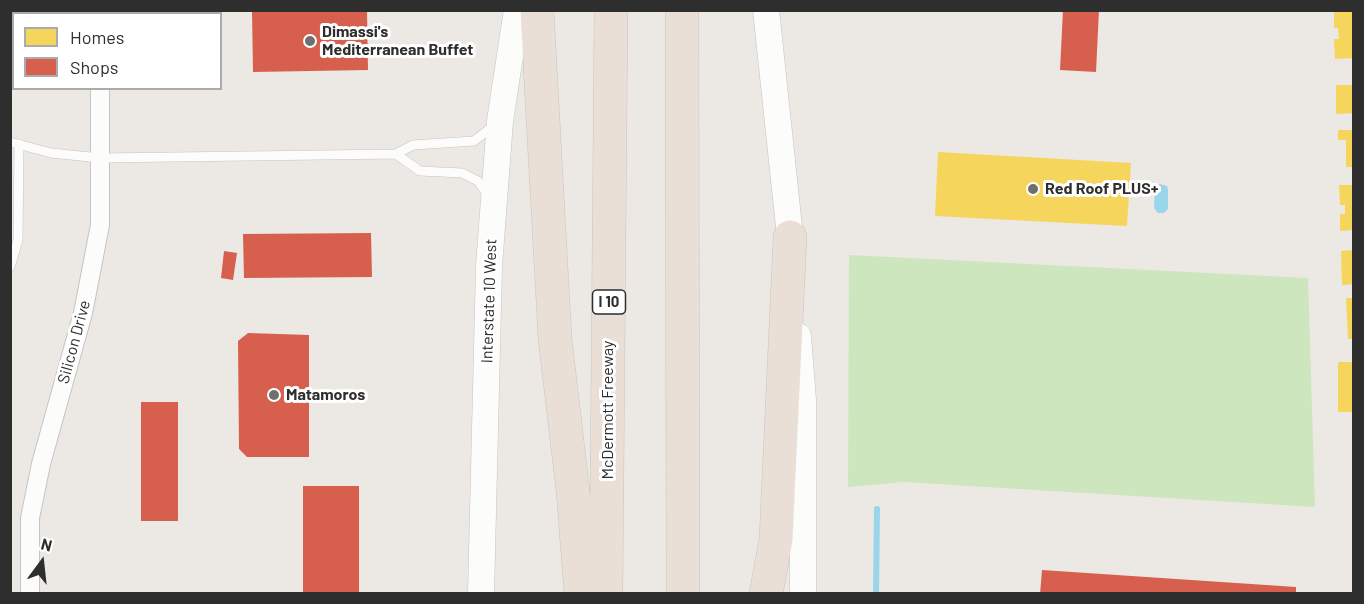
<!DOCTYPE html>
<html>
<head>
<meta charset="utf-8">
<style>
  body { margin:0 }
  #map { position:relative; width:1364px; height:604px; overflow:hidden; background:#ece8e4; font-family:Barlow,sans-serif }
  canvas { display:block }
  .frame { position:absolute; inset:0; border:12px solid #2e2e2e; pointer-events:none }
  .legend { position:absolute; left:12px; top:12px; width:210px; height:78px; box-sizing:border-box; background:#fff; border:2px solid #ababab; margin:0; padding:8px 10px; list-style:none; font-size:18px; color:#2e2e2e }
  .legend li { display:flex; align-items:center; gap:12px; height:30px }
  .legend b { width:30px; border:2px solid #ababab }
  .north { position:absolute; left:12px; top:532px; width:60px; height:60px; -webkit-text-stroke:4px #fff; paint-order:stroke; rotate:15deg; font-size:16px; font-weight:700; line-height:24px; text-align:center; color:#2e2e2e }
  .north::after { content:''; display:block; margin:auto; width:21px; height:27px; background:#2e2e2e; clip-path:polygon(50% 0,100% 100%,50% 72%,0 100%) }
</style>
</head>
<body>
<div id="map">
<canvas width="1364" height="604"></canvas>
<div class="frame"></div>
<ul class="legend">
<li><b style="height:16px;background:#f6d55c"></b>Homes</li>
<li><b style="height:16px;background:#d6604d"></b>Shops</li>
</ul>
<div class="north">N</div>
</div>
<script>
const ctx = document.querySelector('canvas').getContext('2d');
ctx.lineJoin = 'round';
function paint(path, color) { ctx.fillStyle = color; ctx.fill(path, 'evenodd'); }
function strokePath(path, color, width, dash) { ctx.strokeStyle = color; ctx.lineWidth = width; ctx.lineCap = dash ? 'butt' : 'round'; ctx.setLineDash(dash || []); ctx.stroke(path); }
function label(font, color, halo, rows, align = 'center') {
  ctx.font = font + ' Barlow,sans-serif'; ctx.lineWidth = 6; ctx.setLineDash([]); ctx.textBaseline = 'middle'; ctx.strokeStyle = halo; ctx.fillStyle = color; for (const [text, x, y, turn = 0] of rows) {
    ctx.save(); ctx.translate(x, y); ctx.rotate((+turn || 0) * Math.PI / 180); ctx.textAlign = isNaN(turn) ? turn : align; if (halo) ctx.strokeText(text, 0, 0); ctx.fillText(text, 0, 0); ctx.restore();
  }
}
const green = new Path2D(`
  M 849,255 L 1308,278 L 1315,507 L 904,482 L 848,487 Z`);
const water = new Path2D(`
  M 1160,184 L 1167,186 L 1168,190 L 1168,209 L 1164,213 L 1158,213 L 1154,208 L 1155,187 Z`);
const homes = new Path2D(`
  M 1334,10 L 1354,10 L 1354,58 L 1335,59 L 1334,39 L 1339,39 L 1338,28 L 1334,28 Z
  M 1336,85 L 1354,85 L 1354,113 L 1336,114 Z
  M 1338,130 L 1354,130 L 1354,167 L 1346,167 L 1346,140 L 1338,140 Z
  M 938,152 L 1131,163 L 1127,226 L 935,216 Z
  M 1339,185 L 1354,185 L 1354,230 L 1340,231 L 1340,214 L 1345,214 L 1345,205 L 1340,205 Z
  M 1354,250 L 1354,284 L 1342,285 L 1341,251 Z
  M 1346,298 L 1354,298 L 1354,339 L 1348,339 Z
  M 1338,362 L 1354,362 L 1354,412 L 1338,412 Z`);
const shops = new Path2D(`
  M 367,10 L 368,70 L 253,72 L 252,12 Z
  M 1063,10 L 1099,10 L 1096,72 L 1060,70 Z
  M 371,233 L 372,277 L 244,278 L 243,234 Z
  M 224,251 L 237,253 L 233,280 L 221,278 Z
  M 248,333 L 309,335 L 309,457 L 247,457 L 239,449 L 238,341 Z
  M 141,402 L 178,402 L 178,521 L 141,521 Z
  M 303,486 L 359,486 L 359,594 L 303,594 Z
  M 1042,570 L 1296,587 L 1296,594 L 1040,594 Z`);
const stream = new Path2D(`
  M 876,594 L 877,509`);
const service = new Path2D(`
  M 10,142 L 51,153 L 100,158 L 396,154 L 413,145 L 474,141 L 496,124
  M 396,154 L 420,171 L 462,173 L 478,181 L 489,197
  M 10,267 L 18,240 L 19,144`);
const minor = new Path2D(`
  M 101,14 L 101,10
  M 30,594 L 30,518 L 41,464 L 83,313 L 100,225 L 100,88`);
const secondary = new Path2D(`
  M 766,10 L 792,255
  M 798,336 L 803,400 L 803,594
  M 481,594 L 489,266 L 500,121 L 517,10`);
const motorway = new Path2D(`
  M 537,10 L 555,339 L 573,491 L 581,594
  M 682,10 L 683,594
  M 606,594 L 611,10
  M 766,594 L 776,539 L 790,237`);
const markers = [
  [310,41,6,"#706f6e"],
  [1033,189,6,"#706f6e"],
  [274,395,6,"#706f6e"]
];
const shields = [
  [609,302,33]
];
const shieldNames = [
  ["I 10",609,302]
];
const poiNames = [
  ["Dimassi's",322,32],
  ["Mediterranean Buffet",322,50],
  ["Red Roof PLUS+",1045,189],
  ["Matamoros",286,395]
];
const streetNames = [
  ["Interstate 10 West",489,301,-88],
  ["Silicon Drive",74,342,-75],
  ["McDermott Freeway",608,410,-90]
];
paint(green, '#cee6be');
paint(water, '#99d6ec');
paint(homes, '#f6d55c');
paint(shops, '#d6604d');
strokePath(stream, '#99d6ec', 6);
strokePath(service, '#c5c4c5', 10);
strokePath(minor, '#c5c4c5', 20);
strokePath(secondary, '#c5c4c5', 27);
strokePath(motorway, '#c6c5c4', 34);
strokePath(service, '#fcfcfb', 9);
strokePath(minor, '#fcfcfb', 18);
strokePath(secondary, '#fcfcfb', 26);
strokePath(motorway, '#eadfd6', 33);
for (const [x, y, r, color] of markers) { const dot = new Path2D(); dot.arc(x, y, r, 0, 2 * Math.PI); ctx.fillStyle = color; ctx.fill(dot); strokePath(dot, '#fff', 2); }
for (const [x, y, w] of shields) { const box = new Path2D(); box.roundRect(x - w / 2, y - 12, w, 24, 4.5); ctx.fillStyle = '#fff'; ctx.fill(box); strokePath(box, '#2e2e2e', 1.5); }
label('bold 15px', '#2e2e2e', null, shieldNames);
label('bold 16px', '#2e2e2e', '#fff', poiNames, 'left');
label('16px', '#2e2e2e', '#fff', streetNames);
</script>
</body>
</html>
